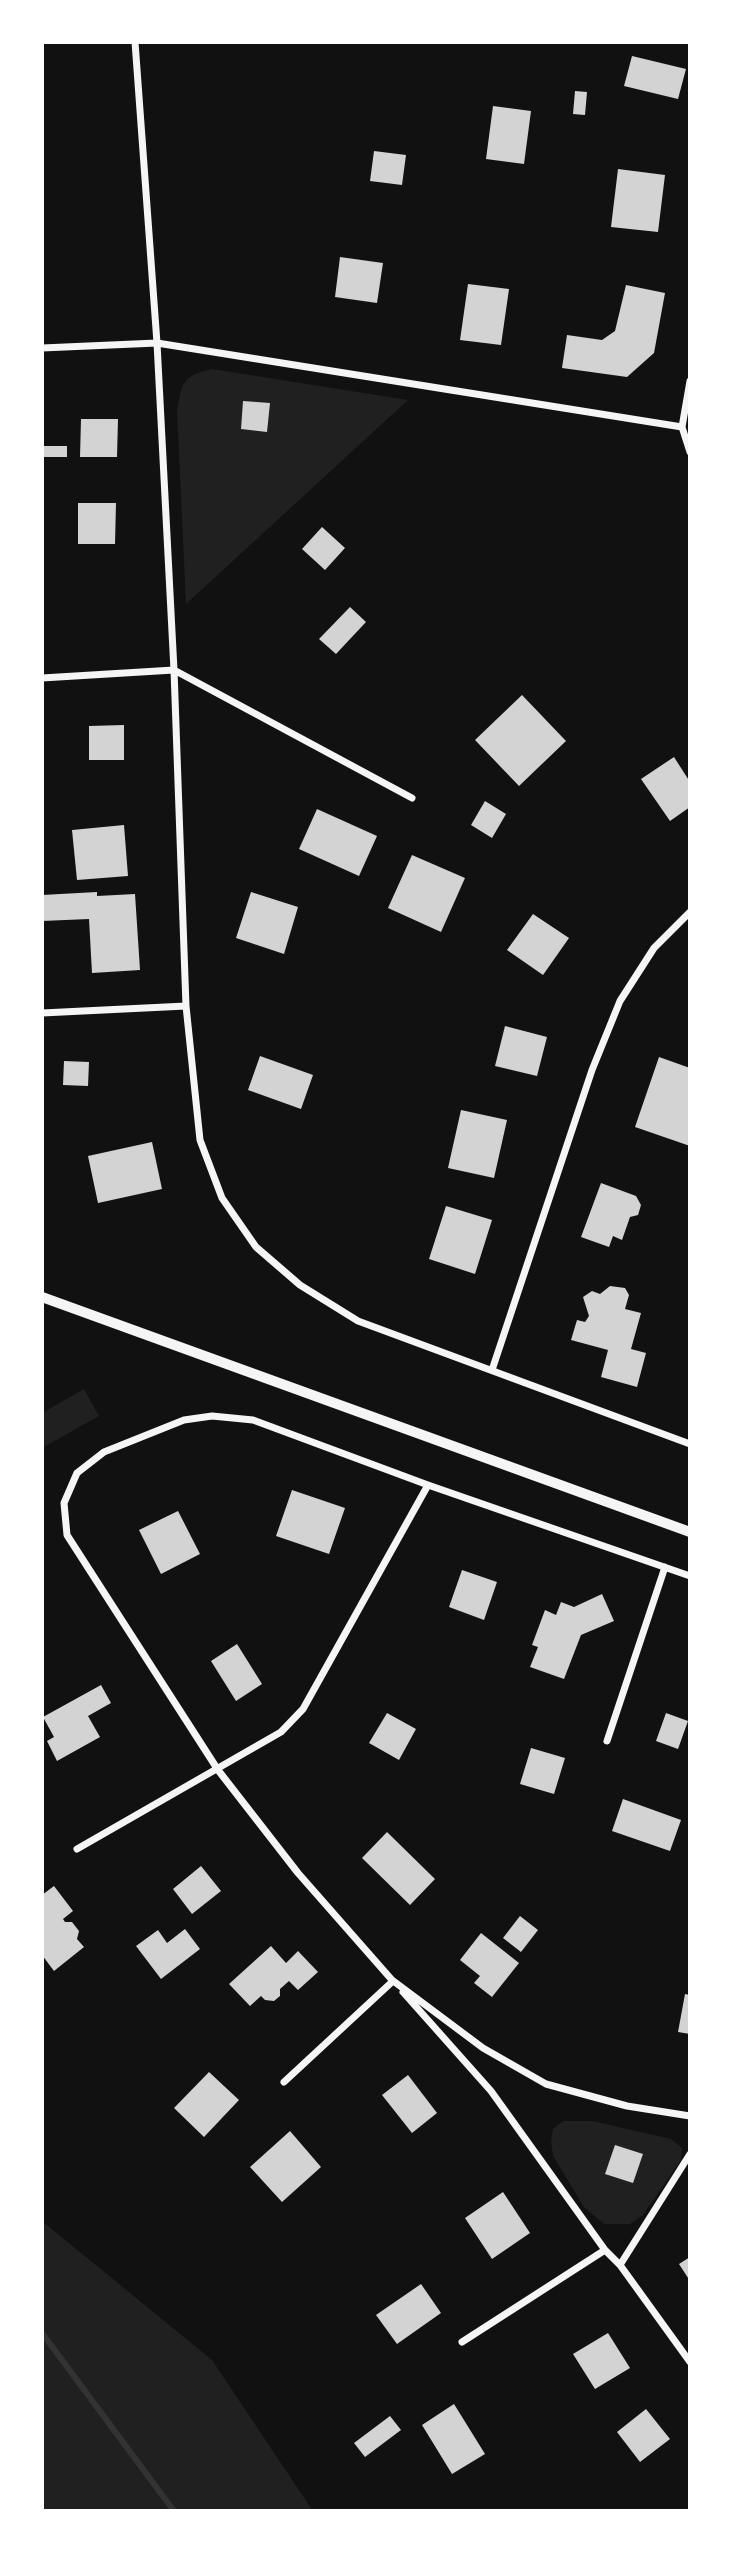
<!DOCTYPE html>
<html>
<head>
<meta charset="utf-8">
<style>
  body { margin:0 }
  #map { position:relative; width:732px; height:2553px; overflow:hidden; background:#111; font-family:"Open Sans",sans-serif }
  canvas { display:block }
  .frame { position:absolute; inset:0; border:44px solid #fff; pointer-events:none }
</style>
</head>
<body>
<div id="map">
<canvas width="732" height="2553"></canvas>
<div class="frame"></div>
</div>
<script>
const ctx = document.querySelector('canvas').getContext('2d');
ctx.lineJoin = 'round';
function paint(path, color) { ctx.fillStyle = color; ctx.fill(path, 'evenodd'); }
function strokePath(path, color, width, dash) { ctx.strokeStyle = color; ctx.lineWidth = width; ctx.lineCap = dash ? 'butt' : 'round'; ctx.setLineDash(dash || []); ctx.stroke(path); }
const green = new Path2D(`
  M 212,369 L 408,400 L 186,604 L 177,412 C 181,385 182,375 212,369 Z
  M 84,1389 L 99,1416 L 42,1448 L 42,1413 Z
  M 563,2121 L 593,2121 L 671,2139 L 682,2148 L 681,2160 L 643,2215 L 630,2224 L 604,2224 L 584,2207 L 553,2156 L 551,2141 L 553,2129 Z
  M 42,2221 L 212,2360 L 313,2511 L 42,2511 Z`);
const stream = new Path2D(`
  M 42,2333 L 174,2511`);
const building = new Path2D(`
  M 632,56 L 686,69 L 678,99 L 624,86 Z
  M 575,91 L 587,92 L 585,115 L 573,114 Z
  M 493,106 L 531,111 L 524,164 L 486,159 Z
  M 374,151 L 406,155 L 402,185 L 370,181 Z
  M 618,169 L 665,175 L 658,232 L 611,227 Z
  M 340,257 L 383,263 L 377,303 L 335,297 Z
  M 468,284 L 509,289 L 501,345 L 460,340 Z
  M 626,285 L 665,293 L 654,353 L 627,377 L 562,368 L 567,335 L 602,340 L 615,331 Z
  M 243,401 L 270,403 L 267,432 L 241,429 Z
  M 81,419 L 118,419 L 117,457 L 80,457 Z
  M 42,446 L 67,446 L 67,457 L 42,457 Z
  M 78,503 L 116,503 L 115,544 L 78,544 Z
  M 322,527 L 345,548 L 325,570 L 302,549 Z
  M 350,607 L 366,622 L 336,654 L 319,639 Z
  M 522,695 L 566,741 L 519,786 L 475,740 Z
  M 124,725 L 124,760 L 89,760 L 89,726 Z
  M 674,757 L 690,782 L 690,807 L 670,821 L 641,779 Z
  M 485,801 L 506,814 L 492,838 L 471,825 Z
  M 317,809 L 377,836 L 359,876 L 299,849 Z
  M 124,825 L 128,876 L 77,880 L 72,830 Z
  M 412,855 L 465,878 L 441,932 L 388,908 Z
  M 97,892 L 97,896 L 135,894 L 140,970 L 92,973 L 89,919 L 42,921 L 42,895 Z
  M 251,892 L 298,907 L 284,954 L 236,938 Z
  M 533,914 L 569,938 L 543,975 L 507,950 Z
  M 505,1026 L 547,1037 L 537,1076 L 495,1066 Z
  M 260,1056 L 313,1075 L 301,1109 L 248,1090 Z
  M 659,1057 L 690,1068 L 690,1146 L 635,1127 Z
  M 64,1061 L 89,1062 L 88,1086 L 63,1085 Z
  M 461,1110 L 507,1120 L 494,1178 L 448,1168 Z
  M 152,1142 L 162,1189 L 98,1203 L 88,1156 Z
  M 601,1183 L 636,1196 L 641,1205 L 638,1215 L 630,1217 L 622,1240 L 613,1236 L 609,1247 L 581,1237 Z
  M 446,1206 L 492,1220 L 475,1274 L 429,1259 Z
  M 610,1286 L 625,1288 L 629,1295 L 625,1309 L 641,1313 L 631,1349 L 646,1353 L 637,1387 L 601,1377 L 608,1350 L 571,1340 L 577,1320 L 585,1322 L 589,1316 L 583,1297 L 592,1291 L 600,1294 Z
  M 292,1490 L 345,1508 L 329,1554 L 276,1536 Z
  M 178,1511 L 200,1554 L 161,1574 L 139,1530 Z
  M 462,1570 L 497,1582 L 484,1620 L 449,1607 Z
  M 602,1594 L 614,1621 L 581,1635 L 564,1679 L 530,1667 L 538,1647 L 532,1645 L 545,1610 L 556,1615 L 561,1602 L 574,1607 Z
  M 237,1644 L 262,1684 L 236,1701 L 211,1661 Z
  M 101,1685 L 111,1703 L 88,1716 L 100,1737 L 57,1761 L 47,1741 L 54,1737 L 43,1717 Z
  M 387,1713 L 416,1729 L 399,1760 L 369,1743 Z
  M 666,1713 L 688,1721 L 678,1749 L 656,1741 Z
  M 531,1748 L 565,1758 L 554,1794 L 520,1784 Z
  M 623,1799 L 681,1820 L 670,1851 L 612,1831 Z
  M 387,1832 L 435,1879 L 410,1905 L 362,1858 Z
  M 201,1866 L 221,1891 L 192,1914 L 173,1889 Z
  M 54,1886 L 73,1911 L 63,1919 L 65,1922 L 72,1922 L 79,1931 L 77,1939 L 84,1947 L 54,1971 L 42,1955 L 42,1895 Z
  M 520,1916 L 538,1930 L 521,1952 L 503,1938 Z
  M 185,1929 L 200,1949 L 161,1979 L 136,1946 L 158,1930 L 167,1943 Z
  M 481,1933 L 519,1963 L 492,1997 L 474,1983 L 480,1976 L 460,1960 Z
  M 271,1946 L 286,1963 L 298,1951 L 318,1972 L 298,1990 L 289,1981 L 280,1989 L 280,1996 L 274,2001 L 265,2000 L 261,1996 L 250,2006 L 229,1984 Z
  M 685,1994 L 690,1995 L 690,2034 L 678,2032 Z
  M 209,2072 L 239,2100 L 204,2137 L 174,2108 Z
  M 408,2075 L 437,2113 L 412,2133 L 382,2095 Z
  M 290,2131 L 321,2167 L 282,2202 L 250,2167 Z
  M 615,2145 L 643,2154 L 633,2183 L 605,2174 Z
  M 503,2192 L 530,2233 L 492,2259 L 465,2218 Z
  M 690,2257 L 690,2281 L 679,2264 Z
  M 421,2284 L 441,2313 L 397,2344 L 376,2315 Z
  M 608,2333 L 630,2368 L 595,2389 L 573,2354 Z
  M 454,2404 L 485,2454 L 452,2474 L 422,2425 Z
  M 646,2409 L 670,2439 L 640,2462 L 617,2432 Z
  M 390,2416 L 401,2430 L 365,2457 L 354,2443 Z`);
const minor = new Path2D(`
  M 135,42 L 157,343 L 174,670 L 186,1006 L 200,1140 L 222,1198 L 256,1247 L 300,1285 L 358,1321 L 690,1444
  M 42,348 L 157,343 L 682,427
  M 690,381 L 682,427 L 690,452
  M 42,678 L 174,670 L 412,798
  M 42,1013 L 186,1006
  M 492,1370 L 592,1070 L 620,1001 L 654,948 L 690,912
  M 690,1576 L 428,1485 L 253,1420 L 212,1416 L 184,1420 L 104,1452 L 77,1473 L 64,1503 L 67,1535 L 218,1770 L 298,1873 L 392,1980 L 483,2048 L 546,2084 L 627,2106 L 690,2116
  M 607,1741 L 665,1567
  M 77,1849 L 281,1732 L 303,1709 L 428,1485
  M 403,1992 L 491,2091 L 605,2250 L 620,2265 L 690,2362
  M 284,2082 L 393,1981
  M 620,2265 L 690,2154
  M 462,2342 L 605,2250`);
const tertiary = new Path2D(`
  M 42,1297 L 690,1532`);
paint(green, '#202020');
strokePath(stream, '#333', 6);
paint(building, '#d3d3d3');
strokePath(minor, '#f5f5f5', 7);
strokePath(tertiary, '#f5f5f5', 10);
</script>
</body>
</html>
